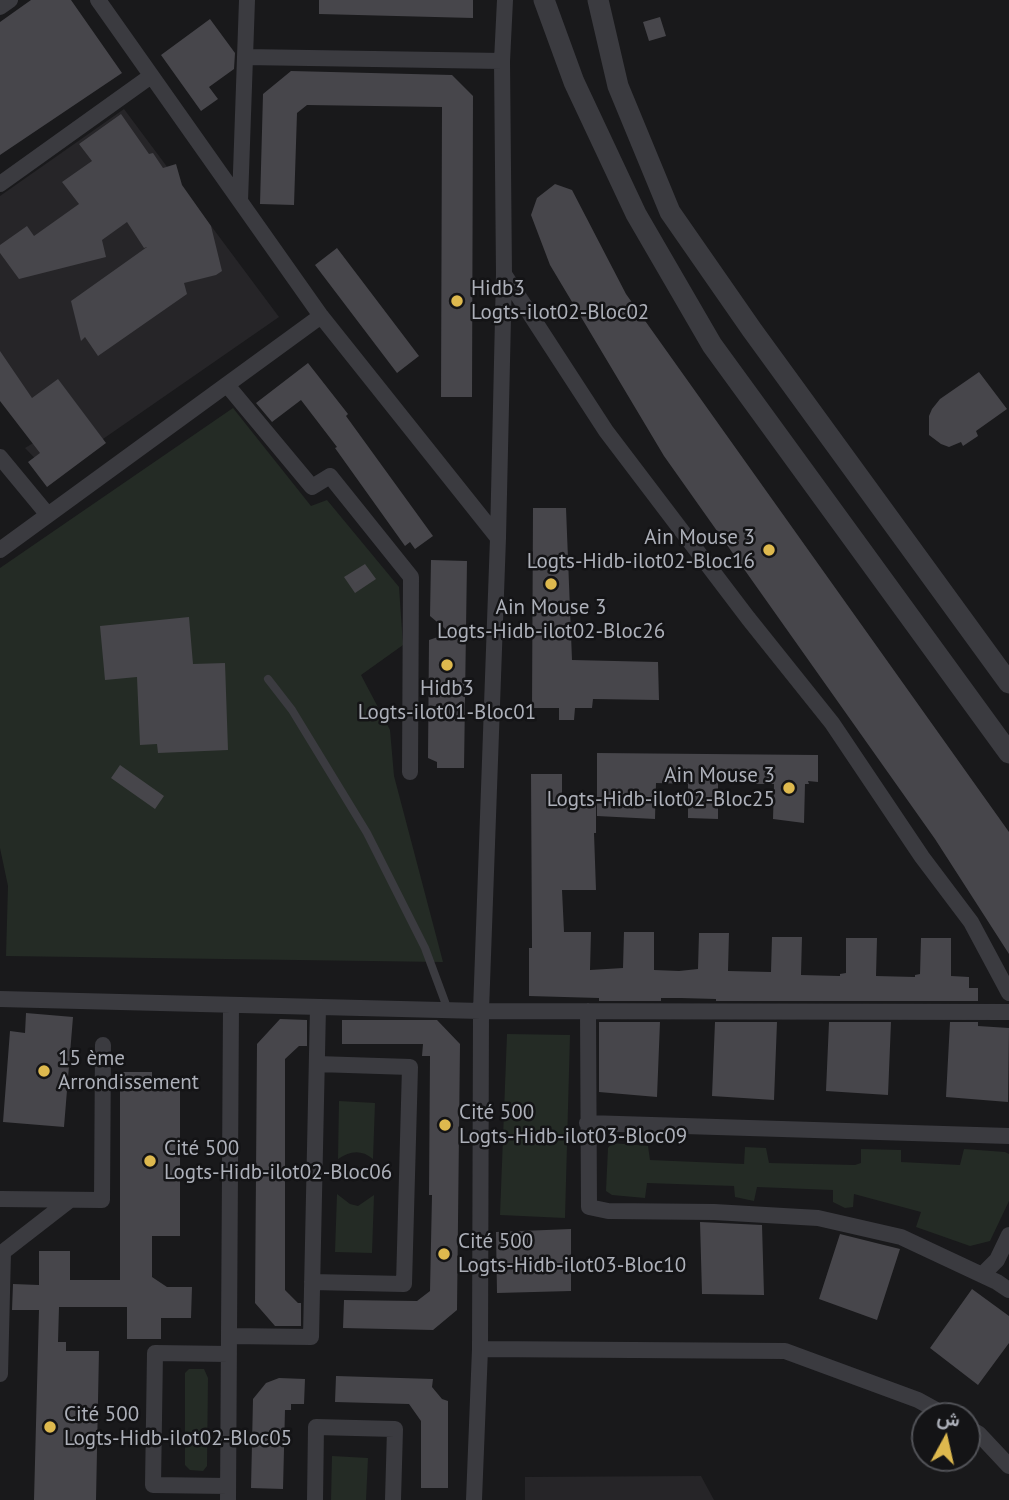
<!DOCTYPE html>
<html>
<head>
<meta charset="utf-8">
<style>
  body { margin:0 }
  #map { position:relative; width:1009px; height:1500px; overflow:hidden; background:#19191b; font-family:"PT Sans",Vazirmatn,sans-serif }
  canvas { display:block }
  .north { position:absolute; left:911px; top:1402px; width:70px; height:70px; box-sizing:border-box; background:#141416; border:2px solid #515257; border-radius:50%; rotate:8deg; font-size:19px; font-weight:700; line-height:28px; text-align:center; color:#adb0b9 }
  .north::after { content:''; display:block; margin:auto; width:24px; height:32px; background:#deb94e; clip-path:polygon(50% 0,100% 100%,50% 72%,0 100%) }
</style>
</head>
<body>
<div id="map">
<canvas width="1009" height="1500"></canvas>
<div class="north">ش</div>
</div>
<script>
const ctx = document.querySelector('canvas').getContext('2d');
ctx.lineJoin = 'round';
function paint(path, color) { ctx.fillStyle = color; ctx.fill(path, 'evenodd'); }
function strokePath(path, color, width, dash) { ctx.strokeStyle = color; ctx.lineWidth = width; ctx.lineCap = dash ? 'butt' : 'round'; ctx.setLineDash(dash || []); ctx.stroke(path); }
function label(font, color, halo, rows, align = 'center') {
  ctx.font = font + ' "PT Sans",sans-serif'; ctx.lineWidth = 5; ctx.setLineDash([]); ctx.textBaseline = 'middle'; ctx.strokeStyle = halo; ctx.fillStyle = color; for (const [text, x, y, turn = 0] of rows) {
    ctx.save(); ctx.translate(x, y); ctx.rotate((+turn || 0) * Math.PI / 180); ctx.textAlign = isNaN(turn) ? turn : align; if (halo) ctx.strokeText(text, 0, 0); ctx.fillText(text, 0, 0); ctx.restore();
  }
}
const built = new Path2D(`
  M 124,109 L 279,317 L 51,475 L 25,448 L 35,442 L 0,392 L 0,196 Z
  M 701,1476 L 714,1500 L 525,1500 L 525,1477 Z`);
const green = new Path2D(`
  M 233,408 L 311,506 L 327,500 L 399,587 L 403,645 L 361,675 L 390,730 L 394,776 L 443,962 L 6,956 L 8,886 L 0,848 L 0,568 Z
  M 507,1034 L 570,1035 L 565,1218 L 500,1215 Z
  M 339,1101 L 375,1103 L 373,1159 C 361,1149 350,1151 338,1159 Z
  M 612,1143 L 648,1146 L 650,1160 L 744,1164 L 745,1147 L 766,1148 L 769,1163 L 855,1165 L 861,1163 L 861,1149 L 901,1150 L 901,1162 L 960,1165 L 964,1149 L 1005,1152 L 1009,1154 L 1009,1201 L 990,1241 L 970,1246 L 916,1227 L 921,1212 L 854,1194 L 853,1207 L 845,1208 L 833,1202 L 833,1190 L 757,1187 L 754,1201 L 735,1197 L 734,1186 L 647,1183 L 645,1198 L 612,1195 L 606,1191 L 608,1148 Z
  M 337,1194 L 350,1204 L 358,1206 L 374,1195 L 372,1253 L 335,1252 Z
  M 189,1369 L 204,1369 L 208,1378 L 207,1466 L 203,1471 L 190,1470 L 185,1465 L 185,1373 Z
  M 332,1456 L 368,1458 L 366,1500 L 331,1500 Z`);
const building = new Path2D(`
  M 31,0 L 71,0 L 122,73 L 0,155 L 0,22 Z
  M 319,0 L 473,0 L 473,18 L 319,14 Z
  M 660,17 L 666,36 L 649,41 L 643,22 Z
  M 210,19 L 235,53 L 234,69 L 209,87 L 218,99 L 201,111 L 161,55 Z
  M 291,71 L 452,75 L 473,96 L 472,397 L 441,397 L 442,107 L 307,105 L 297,113 L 294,205 L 260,204 L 263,94 Z
  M 121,114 L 149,154 L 153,153 L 163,168 L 176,164 L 182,185 L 211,226 L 222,271 L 216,275 L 184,283 L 187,294 L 98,356 L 85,337 L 81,341 L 71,301 L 147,247 L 144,248 L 127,222 L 102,240 L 106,257 L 19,279 L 0,253 L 0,245 L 27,226 L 34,236 L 79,204 L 62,182 L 92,161 L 79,144 Z
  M 555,184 L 572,190 L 626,294 L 1009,832 L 1009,954 L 935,839 L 664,456 L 550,265 L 531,215 L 537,198 Z
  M 337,248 L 419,356 L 397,373 L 315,265 Z
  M 0,351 L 32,398 L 58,379 L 106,443 L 47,487 L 28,462 L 40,453 L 0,401 Z
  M 308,363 L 348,414 L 346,416 L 433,536 L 415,549 L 410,542 L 405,546 L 335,448 L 337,447 L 301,400 L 272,422 L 256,403 Z
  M 979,372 L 1007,409 L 976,431 L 978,436 L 963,446 L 961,442 L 949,447 L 941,444 L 929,435 L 929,416 L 932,409 L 940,399 Z
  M 533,508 L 566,508 L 572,660 L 658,662 L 659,700 L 593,699 L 592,708 L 575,708 L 574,720 L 559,720 L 559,708 L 532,708 Z
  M 431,560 L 467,561 L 464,768 L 437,768 L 437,762 L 428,758 L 429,640 L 450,633 L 430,616 Z
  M 365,564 L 376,579 L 355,593 L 344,577 Z
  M 189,617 L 193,664 L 225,663 L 228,750 L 158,753 L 157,744 L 140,745 L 137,677 L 105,680 L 100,626 Z
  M 597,753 L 818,755 L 818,782 L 808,781 L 809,784 L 805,784 L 804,823 L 773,819 L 774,784 L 756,784 L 756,782 L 718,782 L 718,819 L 688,818 L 688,784 L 656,783 L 655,819 L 597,816 Z
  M 120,765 L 164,796 L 155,809 L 111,778 Z
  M 531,774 L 562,774 L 562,803 L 596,802 L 596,833 L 594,833 L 596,890 L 562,890 L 564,932 L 591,932 L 590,970 L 623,968 L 624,932 L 654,932 L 654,970 L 679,971 L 698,969 L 699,933 L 729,933 L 728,971 L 771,972 L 772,937 L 802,937 L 801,975 L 840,976 L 840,974 L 846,973 L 846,938 L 877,938 L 876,976 L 915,977 L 915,975 L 920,974 L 921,938 L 951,938 L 951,976 L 969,977 L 969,988 L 978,988 L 978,1001 L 716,1001 L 716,999 L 681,998 L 661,998 L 661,1001 L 599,1001 L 599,998 L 529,996 L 529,948 L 532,948 Z
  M 26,1013 L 73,1017 L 64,1127 L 3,1122 L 10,1031 L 25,1033 Z
  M 280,1019 L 307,1020 L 307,1046 L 299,1046 L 285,1059 L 285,1290 L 298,1303 L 301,1303 L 301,1326 L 275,1326 L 255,1303 L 257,1044 Z
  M 342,1020 L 437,1020 L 460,1044 L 457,1310 L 433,1330 L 343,1328 L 344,1300 L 417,1301 L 430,1291 L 432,1195 L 429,1195 L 430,1056 L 422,1056 L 423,1044 L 342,1044 Z
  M 599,1022 L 660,1022 L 657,1097 L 599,1092 Z
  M 715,1022 L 777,1022 L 774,1100 L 712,1096 Z
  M 829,1022 L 891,1022 L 888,1095 L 826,1091 Z
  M 950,1022 L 978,1022 L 978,1026 L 1009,1028 L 1008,1102 L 946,1097 Z
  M 120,1072 L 152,1072 L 152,1087 L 180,1087 L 180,1236 L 152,1236 L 152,1277 L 167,1287 L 192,1287 L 191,1318 L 161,1318 L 161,1339 L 127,1339 L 127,1307 L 59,1307 L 58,1342 L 66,1342 L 66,1351 L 99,1351 L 96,1500 L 34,1500 L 39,1310 L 12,1310 L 13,1284 L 39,1285 L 39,1251 L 70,1251 L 70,1280 L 120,1280 Z
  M 700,1222 L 762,1225 L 764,1295 L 702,1294 Z
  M 571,1229 L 571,1291 L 497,1293 L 496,1232 Z
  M 840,1234 L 900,1249 L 877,1320 L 819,1299 Z
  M 972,1289 L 1009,1316 L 1009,1343 L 978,1385 L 930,1348 Z
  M 336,1376 L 433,1379 L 432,1387 L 442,1399 L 448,1401 L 448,1488 L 421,1488 L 421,1421 L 409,1404 L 335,1402 Z
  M 279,1378 L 305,1379 L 304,1404 L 291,1404 L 291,1410 L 285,1410 L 283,1489 L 251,1488 L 253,1399 L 266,1383 Z`);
const service = new Path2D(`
  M 268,679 L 292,710 L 367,833 L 425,948 L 448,1010`);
const minor = new Path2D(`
  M 98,0 L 321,316 L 498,538
  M 0,7 L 10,0
  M 245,57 L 502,61
  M 0,184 L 151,76
  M 240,201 L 247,0
  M 504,274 L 606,431 L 748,618 L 832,723 L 922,857 L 971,922 L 1009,993
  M 227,385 L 312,487 L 330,476 L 411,577 L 410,772
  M 0,457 L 48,515
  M 0,550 L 321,316
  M 0,999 L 481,1011 L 1009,1012
  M 588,1011 L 589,1207 L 608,1211 L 714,1212 L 818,1218 L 901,1237 L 997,1282 L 1009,1290
  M 587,1123 L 1009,1136
  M 0,1199 L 102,1200 L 103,1045
  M 982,1275 L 997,1260 L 1009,1235
  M 312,1282 L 404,1284 L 410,1067 L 317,1064
  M 229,1336 L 311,1337 L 318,1007
  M 480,1349 L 785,1351 L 918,1400 L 947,1416
  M 0,1374 L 3,1252 L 70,1200
  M 967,1427 L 979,1434 L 1009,1466
  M 228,1486 L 153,1485 L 155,1353 L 229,1354
  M 228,1500 L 231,1005
  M 315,1500 L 316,1427 L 395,1429 L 393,1500
  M 474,1500 L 480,1349 L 481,1011 L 498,538 L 504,274 L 502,61 L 505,0`);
const tertiary = new Path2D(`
  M 544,0 L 574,82 L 636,214 L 712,345 L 1009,753
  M 598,0 L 618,86 L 670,212 L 752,330 L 1009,683`);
const markers = [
  [457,301,7,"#deb94e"],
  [769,550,7,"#deb94e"],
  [551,584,7,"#deb94e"],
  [447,665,7,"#deb94e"],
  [789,788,7,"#deb94e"],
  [44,1071,7,"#deb94e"],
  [445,1125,7,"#deb94e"],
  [150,1161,7,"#deb94e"],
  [444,1254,7,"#deb94e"],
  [50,1427,7,"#deb94e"]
];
const poiNames = [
  ["Hidb3",471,289],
  ["Logts-ilot02-Bloc02",471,313],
  ["Ain Mouse 3",755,538,"right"],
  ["Logts-Hidb-ilot02-Bloc16",755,562,"right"],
  ["Ain Mouse 3",551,608,"center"],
  ["Logts-Hidb-ilot02-Bloc26",551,632,"center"],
  ["Hidb3",447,689,"center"],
  ["Logts-ilot01-Bloc01",447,713,"center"],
  ["Ain Mouse 3",775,776,"right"],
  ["Logts-Hidb-ilot02-Bloc25",775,800,"right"],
  ["15 ème",58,1059],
  ["Arrondissement",58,1083],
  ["Cité 500",459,1113],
  ["Logts-Hidb-ilot03-Bloc09",459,1137],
  ["Cité 500",164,1149],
  ["Logts-Hidb-ilot02-Bloc06",164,1173],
  ["Cité 500",458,1242],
  ["Logts-Hidb-ilot03-Bloc10",458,1266],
  ["Cité 500",64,1415],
  ["Logts-Hidb-ilot02-Bloc05",64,1439]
];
paint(built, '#262528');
paint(green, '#242b25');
paint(building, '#47464b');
strokePath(service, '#3b3b40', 8);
strokePath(minor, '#3b3b40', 16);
strokePath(tertiary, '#3b3b40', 21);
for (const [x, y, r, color] of markers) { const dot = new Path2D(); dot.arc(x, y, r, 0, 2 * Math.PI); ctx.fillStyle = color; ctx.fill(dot); strokePath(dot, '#141416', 2.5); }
label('21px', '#adb0b9', '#141416', poiNames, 'left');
</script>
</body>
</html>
